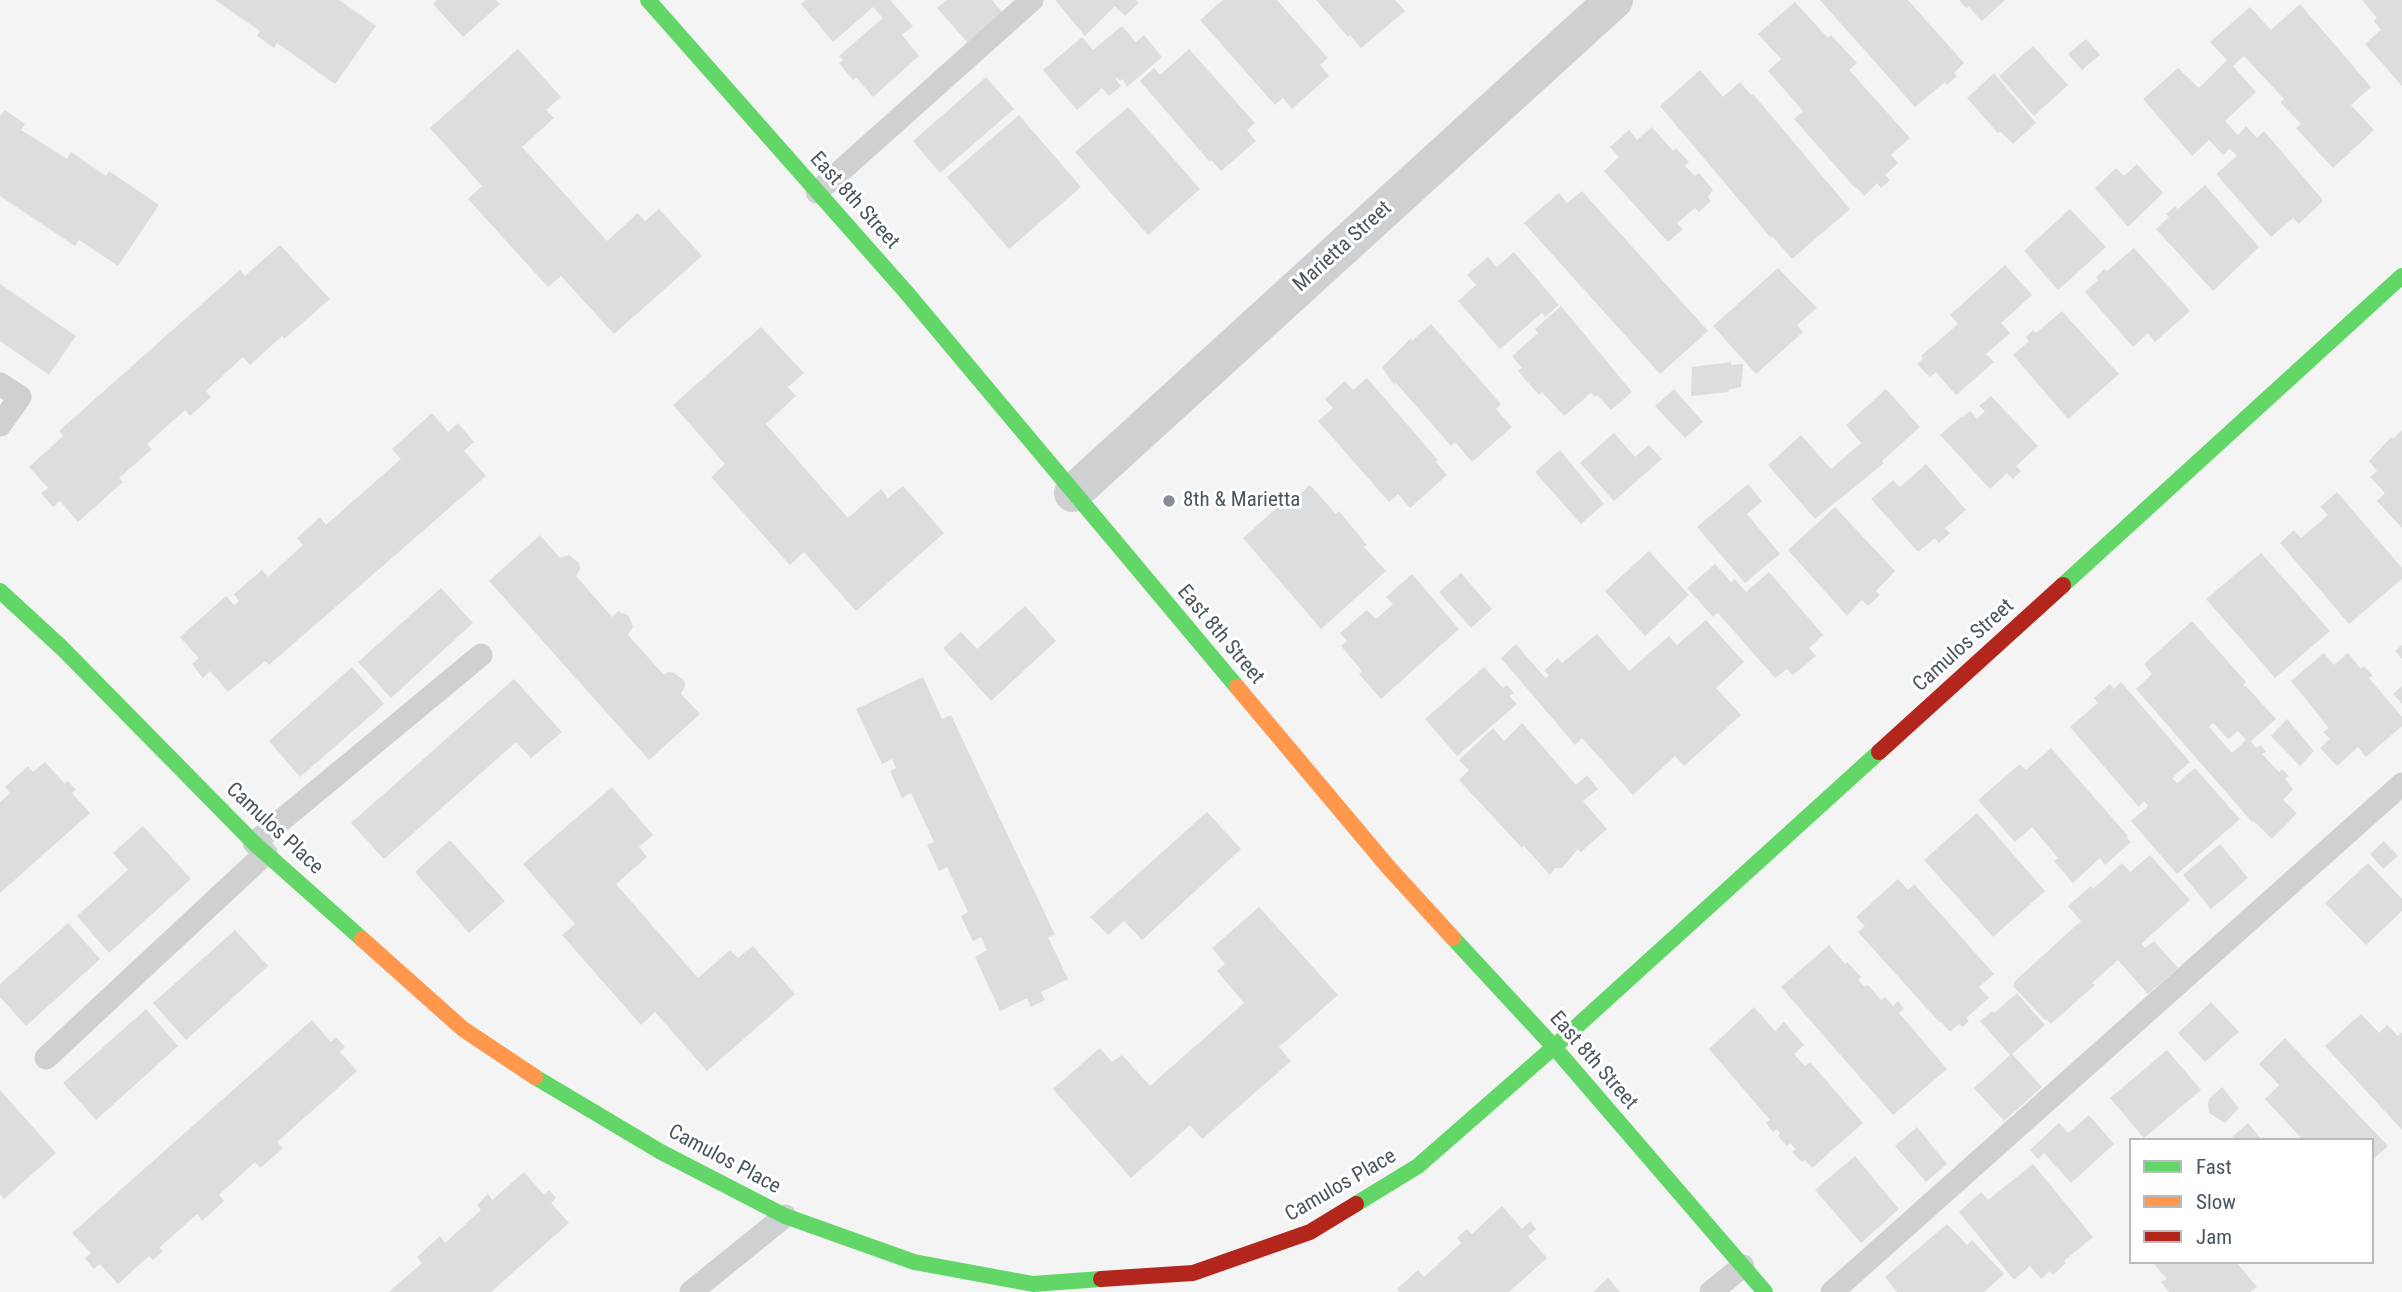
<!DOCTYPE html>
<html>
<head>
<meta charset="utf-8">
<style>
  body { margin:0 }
  #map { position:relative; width:2402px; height:1292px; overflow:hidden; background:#f4f4f4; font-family:"Roboto Condensed",sans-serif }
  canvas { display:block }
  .legend { position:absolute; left:2129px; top:1138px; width:245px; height:126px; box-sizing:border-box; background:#fff; border:2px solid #b7bbc0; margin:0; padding:9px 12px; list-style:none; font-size:21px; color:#4a5661 }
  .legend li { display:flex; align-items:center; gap:14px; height:35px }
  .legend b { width:35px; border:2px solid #b7bbc0 }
</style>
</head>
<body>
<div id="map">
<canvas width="2402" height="1292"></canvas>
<ul class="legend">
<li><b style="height:9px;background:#63d668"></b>Fast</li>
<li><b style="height:9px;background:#ff974d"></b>Slow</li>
<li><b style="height:9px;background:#b3261e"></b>Jam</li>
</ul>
</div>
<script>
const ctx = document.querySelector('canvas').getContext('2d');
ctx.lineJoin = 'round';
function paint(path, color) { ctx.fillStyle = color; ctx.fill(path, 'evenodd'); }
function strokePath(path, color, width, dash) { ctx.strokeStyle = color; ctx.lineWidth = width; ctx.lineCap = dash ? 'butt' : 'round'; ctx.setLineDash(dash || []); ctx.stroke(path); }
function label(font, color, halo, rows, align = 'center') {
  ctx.font = font + ' "Roboto Condensed",sans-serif'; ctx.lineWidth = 6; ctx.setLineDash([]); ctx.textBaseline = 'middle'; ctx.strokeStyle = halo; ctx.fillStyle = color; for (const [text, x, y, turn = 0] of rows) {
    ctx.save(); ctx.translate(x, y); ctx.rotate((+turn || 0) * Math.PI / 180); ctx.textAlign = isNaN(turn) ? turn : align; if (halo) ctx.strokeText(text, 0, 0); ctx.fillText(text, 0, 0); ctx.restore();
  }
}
const building = new Path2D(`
  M 215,0 L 339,0 L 376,26 L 335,84 L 277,43 L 274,48 L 257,36 L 260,31 Z
  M 437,0 L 496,0 L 500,4 L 463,37 L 433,4 Z
  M 806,0 L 890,0 L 913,26 L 902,35 L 919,56 L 873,97 L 856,77 L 853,80 L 839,63 L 843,60 L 839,56 L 883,18 L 873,7 L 833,42 L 801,4 Z
  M 946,0 L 992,0 L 1002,12 L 968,43 L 937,8 Z
  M 1055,0 L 1136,0 L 1139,3 L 1125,16 L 1115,6 L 1085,36 Z
  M 1223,0 L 1277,0 L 1328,58 L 1320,65 L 1329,76 L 1292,109 L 1283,98 L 1275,105 L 1200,20 Z
  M 1316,0 L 1395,0 L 1405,11 L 1361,48 L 1350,35 L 1348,37 Z
  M 1820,0 L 1908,0 L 1964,63 L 1954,73 L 1957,76 L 1947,85 L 1945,82 L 1915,107 Z
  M 1959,0 L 2005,0 L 1982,21 L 1969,7 L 1966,8 Z
  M 2362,0 L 2402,0 L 2402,86 L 2365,44 L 2381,30 L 2374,21 L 2377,18 Z
  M 1795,2 L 1828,38 L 1831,35 L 1857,63 L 1849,70 L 1910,138 L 1891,155 L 1898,163 L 1885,175 L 1890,180 L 1881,188 L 1877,183 L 1864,196 L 1856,187 L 1855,188 L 1794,119 L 1803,111 L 1768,71 L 1781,59 L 1758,34 Z
  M 2300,4 L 2371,87 L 2351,105 L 2374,130 L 2333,168 L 2296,128 L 2301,124 L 2280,102 L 2284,99 L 2244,56 L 2233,66 L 2256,92 L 2225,121 L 2238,135 L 2246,126 L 2257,138 L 2264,131 L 2322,199 L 2322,202 L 2299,224 L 2293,218 L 2271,237 L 2216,174 L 2237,156 L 2230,149 L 2223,155 L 2209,140 L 2192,156 L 2143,99 L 2178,68 L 2199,88 L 2227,60 L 2210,42 L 2250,7 L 2271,30 Z
  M 1122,26 L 1136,42 L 1144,35 L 1162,57 L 1127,87 L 1123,79 L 1120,81 L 1116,77 L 1115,78 L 1121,86 L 1109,96 L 1102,88 L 1077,110 L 1043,70 L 1082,37 L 1093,50 Z
  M 2086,39 L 2100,55 L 2082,70 L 2068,54 Z
  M 2033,46 L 2068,85 L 2034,116 L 1999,76 Z
  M 518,49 L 561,97 L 546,110 L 554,118 L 522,147 L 607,241 L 638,213 L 645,221 L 659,209 L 702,256 L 614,334 L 561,276 L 548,287 L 468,199 L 482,186 L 430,128 Z
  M 1189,49 L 1255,123 L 1247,130 L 1256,141 L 1221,171 L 1211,160 L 1210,162 L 1140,81 L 1154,68 L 1160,75 Z
  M 1700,70 L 1723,97 L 1740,82 L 1751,95 L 1753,94 L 1850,209 L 1792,259 L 1772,236 L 1771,238 L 1660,106 Z
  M 1994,73 L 2036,123 L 2013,144 L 2001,132 L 1998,133 L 1967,98 Z
  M 986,77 L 1014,109 L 940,173 L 913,141 Z
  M 1128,107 L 1200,189 L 1148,235 L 1075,152 Z
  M 5,110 L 25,124 L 21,130 L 67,159 L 71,152 L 106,176 L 109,171 L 159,205 L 118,266 L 79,240 L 75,246 L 0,196 L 0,116 Z
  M 1019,115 L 1081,187 L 1009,249 L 947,177 Z
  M 1652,127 L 1673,151 L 1676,148 L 1689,162 L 1685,166 L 1695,176 L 1699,173 L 1713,190 L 1708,197 L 1711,201 L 1699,212 L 1695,208 L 1677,223 L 1683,229 L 1668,242 L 1604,171 L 1619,157 L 1610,147 L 1629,130 L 1637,140 Z
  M 2137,164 L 2163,193 L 2128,227 L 2095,188 L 2116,168 L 2124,176 Z
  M 2205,185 L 2259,247 L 2213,291 L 2156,229 L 2169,217 L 2166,214 L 2175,206 L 2178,209 Z
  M 1582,191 L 1708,331 L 1660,374 L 1524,223 L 1559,193 L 1567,203 Z
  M 2070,209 L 2106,247 L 2058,290 L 2024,251 Z
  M 280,245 L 330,299 L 284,339 L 282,336 L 250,365 L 243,357 L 206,391 L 211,397 L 190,416 L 185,410 L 147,444 L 152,449 L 119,478 L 123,482 L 78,522 L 60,501 L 53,507 L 41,493 L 48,488 L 29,467 L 63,436 L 59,431 L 240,270 L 245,276 Z
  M 2134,248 L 2190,311 L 2155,342 L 2148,333 L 2133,347 L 2085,292 L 2098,280 L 2096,277 L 2104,269 L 2107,271 Z
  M 1514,252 L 1559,305 L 1545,317 L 1542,313 L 1500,349 L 1458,301 L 1476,285 L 1467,275 L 1488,257 L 1497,267 Z
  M 2005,265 L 2032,295 L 2001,323 L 2010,333 L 1986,354 L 1994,362 L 1956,395 L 1936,372 L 1930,377 L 1917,364 L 1923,359 L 1921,356 L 1958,324 L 1950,315 Z
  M 1778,268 L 1817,308 L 1797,325 L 1803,332 L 1756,374 L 1713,326 Z
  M 0,284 L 76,336 L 49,375 L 0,341 Z
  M 1561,306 L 1632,392 L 1611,410 L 1597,395 L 1595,397 L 1591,393 L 1564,416 L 1542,392 L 1539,395 L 1518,371 L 1522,368 L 1512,356 L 1538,333 L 1535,329 Z
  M 2062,311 L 2119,374 L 2068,419 L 2013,355 L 2029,341 L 2026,337 L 2033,330 L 2036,333 Z
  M 1431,324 L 1501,404 L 1496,409 L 1512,427 L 1472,462 L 1455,442 L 1451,446 L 1396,383 L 1394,385 L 1382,367 L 1411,338 L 1412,341 Z
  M 761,327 L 804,373 L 788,387 L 796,396 L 766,424 L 848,518 L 881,489 L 888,498 L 903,486 L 944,533 L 856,611 L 804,552 L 790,565 L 711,477 L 725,464 L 673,405 Z
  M 1731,362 L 1731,365 L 1743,364 L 1741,387 L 1728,390 L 1729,392 L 1691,396 L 1692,367 Z
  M 1367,378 L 1438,460 L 1435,461 L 1447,475 L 1410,508 L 1398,494 L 1389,502 L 1318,421 L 1333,408 L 1325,399 L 1345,381 L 1353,390 Z
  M 1674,389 L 1703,422 L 1685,438 L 1655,406 Z
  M 1886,389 L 1920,427 L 1882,461 L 1884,463 L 1815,519 L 1768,465 L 1801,435 L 1831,469 L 1861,443 L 1846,425 Z
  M 1991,396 L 2038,446 L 2016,466 L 2021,471 L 2013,479 L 2007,473 L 1990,489 L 1940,435 L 1962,416 L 1963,417 L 1970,411 L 1977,419 L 1985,411 L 1979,406 Z
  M 432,413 L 448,432 L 458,423 L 474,442 L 464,451 L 486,476 L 269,665 L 265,661 L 228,692 L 210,671 L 203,678 L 192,664 L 199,658 L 180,637 L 226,596 L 234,605 L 239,601 L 234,594 L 262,570 L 268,577 L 303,545 L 297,538 L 320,517 L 326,525 L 401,459 L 392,449 Z
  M 2402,430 L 2402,528 L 2377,501 L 2385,493 L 2370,477 L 2377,471 L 2369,461 L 2391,437 L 2393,439 Z
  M 1614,433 L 1635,457 L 1649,445 L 1662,459 L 1614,501 L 1580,463 Z
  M 1560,450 L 1604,504 L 1581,524 L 1535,472 Z
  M 1926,464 L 1966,510 L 1945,528 L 1950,533 L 1939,543 L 1935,538 L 1918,552 L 1871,499 L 1893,480 L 1900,487 Z
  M 1748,484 L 1762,501 L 1747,514 L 1780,554 L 1745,583 L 1697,527 Z
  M 1310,485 L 1336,514 L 1339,511 L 1367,545 L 1364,547 L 1386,571 L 1321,629 L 1243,538 L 1279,506 L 1277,504 L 1282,499 L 1287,505 Z
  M 2337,492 L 2402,568 L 2402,579 L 2349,624 L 2280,543 L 2294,530 L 2301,538 L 2328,515 L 2320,507 Z
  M 1835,507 L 1895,571 L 1876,591 L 1880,595 L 1868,606 L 1862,600 L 1847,616 L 1788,550 Z
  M 540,535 L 560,558 L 569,555 L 579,563 L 580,569 L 576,576 L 612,617 L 618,611 L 629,616 L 633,627 L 628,635 L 664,675 L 668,672 L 674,673 L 684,680 L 685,686 L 681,694 L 700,714 L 649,760 L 489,581 Z
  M 1649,551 L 1689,595 L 1645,636 L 1605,591 Z
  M 2261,553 L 2330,631 L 2275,678 L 2206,599 Z
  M 1715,564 L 1731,582 L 1735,579 L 1746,592 L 1769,572 L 1823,635 L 1809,648 L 1816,656 L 1793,675 L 1787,669 L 1775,678 L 1718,613 L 1713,617 L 1687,588 Z
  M 1461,573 L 1492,609 L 1471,628 L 1439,592 Z
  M 1412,574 L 1459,629 L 1381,699 L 1359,674 L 1362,671 L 1341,646 L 1347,641 L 1340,633 L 1367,610 L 1376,619 L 1393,604 L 1386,597 Z
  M 441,588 L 473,623 L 391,698 L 358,662 Z
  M 1025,606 L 1056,641 L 991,701 L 943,648 L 961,632 L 977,649 Z
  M 1706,620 L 1744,662 L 1716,688 L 1741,715 L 1684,766 L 1675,756 L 1633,795 L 1582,738 L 1575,745 L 1501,658 L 1516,644 L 1546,679 L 1549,675 L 1544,671 L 1558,658 L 1562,663 L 1597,634 L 1629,671 L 1669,636 L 1677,645 Z
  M 2192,621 L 2246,682 L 2243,686 L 2246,686 L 2276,719 L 2251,741 L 2256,748 L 2261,745 L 2266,752 L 2262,754 L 2279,772 L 2282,769 L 2289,776 L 2285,779 L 2293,789 L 2283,800 L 2297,813 L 2272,839 L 2254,821 L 2252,822 L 2136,689 L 2152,674 L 2144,664 ZM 2213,723 L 2228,739 L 2238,731 L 2246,740 L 2232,753 L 2209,727 Z
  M 2402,645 L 2402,659 L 2395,651 Z
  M 2324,653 L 2334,665 L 2348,653 L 2361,669 L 2364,666 L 2373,676 L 2369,678 L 2402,717 L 2402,726 L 2366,757 L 2358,747 L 2337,766 L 2320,748 L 2330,739 L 2323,732 L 2329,728 L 2291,681 Z
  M 352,667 L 384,704 L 300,777 L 269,741 Z
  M 1484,667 L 1503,688 L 1507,685 L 1514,693 L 1509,696 L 1517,704 L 1457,756 L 1425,719 Z
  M 923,677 L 942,719 L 951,715 L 1055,935 L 1048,937 L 1068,979 L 1041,992 L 1045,1000 L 1031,1007 L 1027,998 L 1000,1011 L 975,957 L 987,950 L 981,937 L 973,941 L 961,916 L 968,912 L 947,867 L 939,871 L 927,845 L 934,842 L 911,793 L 902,798 L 890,771 L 896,768 L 892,759 L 882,764 L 856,709 Z
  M 514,679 L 562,732 L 531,758 L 516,742 L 384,859 L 351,823 Z
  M 2121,682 L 2190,762 L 2172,778 L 2177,783 L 2195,768 L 2240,819 L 2177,874 L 2131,821 L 2148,806 L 2144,801 L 2139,807 L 2070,727 L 2098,703 L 2094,698 L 2110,684 L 2114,689 Z
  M 2402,686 L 2402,704 L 2393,694 Z
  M 2287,719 L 2314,751 L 2300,766 L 2271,736 Z
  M 1522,723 L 1576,785 L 1587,775 L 1598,789 L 1583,801 L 1607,829 L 1581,852 L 1578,849 L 1562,868 L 1555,868 L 1550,875 L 1524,846 L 1522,848 L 1459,780 L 1469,770 L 1459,760 L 1493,728 L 1504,741 Z
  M 2051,748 L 2128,836 L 2126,837 L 2131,842 L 2105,865 L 2100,858 L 2073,883 L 2054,861 L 2058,858 L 2032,827 L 2015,842 L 1978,800 L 2020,764 L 2026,770 Z
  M 45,762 L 65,784 L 68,781 L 76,790 L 72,793 L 90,813 L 0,893 L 0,802 L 10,793 L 5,787 L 28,766 L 33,772 Z
  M 612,787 L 653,835 L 639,847 L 647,857 L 616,884 L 698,978 L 730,950 L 738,958 L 753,946 L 795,994 L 707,1071 L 655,1012 L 641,1025 L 562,935 L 575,924 L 523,864 Z
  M 1207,812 L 1241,849 L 1142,940 L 1124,921 L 1108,935 L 1090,917 Z
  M 1977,813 L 2045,891 L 1993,937 L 1924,860 Z
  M 143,826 L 191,879 L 109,953 L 77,916 L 128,870 L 113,853 Z
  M 450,840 L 505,901 L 469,933 L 415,872 Z
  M 2384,841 L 2398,856 L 2383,869 L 2370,854 Z
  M 2220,844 L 2248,878 L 2211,909 L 2183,875 Z
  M 2150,855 L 2190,900 L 2141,944 L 2145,948 L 2154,941 L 2178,968 L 2148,994 L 2118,960 L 2092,983 L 2095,985 L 2051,1024 L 2046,1019 L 2045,1020 L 2013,986 L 2015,981 L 2081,921 L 2068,906 L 2091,886 L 2093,889 L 2122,863 L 2130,872 Z
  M 2368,863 L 2402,899 L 2402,911 L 2366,945 L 2325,903 Z
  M 1898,879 L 1908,890 L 1914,884 L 1994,974 L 1979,987 L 1989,998 L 1966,1018 L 1969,1021 L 1963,1027 L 1959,1024 L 1950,1032 L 1941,1022 L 1940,1023 L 1858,932 L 1865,926 L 1856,917 Z
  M 1259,907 L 1338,995 L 1279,1047 L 1291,1061 L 1202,1139 L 1190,1125 L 1131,1178 L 1053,1089 L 1100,1048 L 1112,1062 L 1122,1055 L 1150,1086 L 1244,1003 L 1217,971 L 1225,964 L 1212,948 Z
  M 68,923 L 100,959 L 26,1026 L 0,997 L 0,984 Z
  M 235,930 L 268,966 L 186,1040 L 153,1003 Z
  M 1829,945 L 1845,964 L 1847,962 L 1861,977 L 1858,980 L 1865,987 L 1868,985 L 1881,1000 L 1885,997 L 1893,1006 L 1898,1001 L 1904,1009 L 1899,1013 L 1947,1069 L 1893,1115 L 1781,987 Z
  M 2017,993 L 2045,1025 L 2012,1054 L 2042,1087 L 2004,1121 L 1974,1088 L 2010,1055 L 1980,1021 L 1992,1011 L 1994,1013 Z
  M 2211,1002 L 2239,1032 L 2205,1062 L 2178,1033 Z
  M 1754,1007 L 1775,1031 L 1784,1022 L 1804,1045 L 1794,1054 L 1805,1066 L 1810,1062 L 1863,1123 L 1812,1168 L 1805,1160 L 1802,1162 L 1792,1152 L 1796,1149 L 1790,1143 L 1787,1146 L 1778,1136 L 1780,1133 L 1777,1129 L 1773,1132 L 1766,1123 L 1770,1120 L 1709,1049 Z
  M 146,1009 L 178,1046 L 96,1120 L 63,1083 Z
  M 2361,1014 L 2379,1033 L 2387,1025 L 2398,1036 L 2402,1032 L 2402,1130 L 2325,1046 Z
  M 312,1020 L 331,1042 L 336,1037 L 345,1047 L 340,1052 L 357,1071 L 277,1142 L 283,1148 L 260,1168 L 255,1162 L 219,1195 L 224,1201 L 202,1221 L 197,1214 L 159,1248 L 163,1251 L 153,1260 L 149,1256 L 118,1284 L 100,1264 L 94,1269 L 85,1258 L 91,1253 L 72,1233 Z
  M 2285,1038 L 2388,1146 L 2372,1160 L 2372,1140 L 2303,1140 L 2265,1099 L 2279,1085 L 2259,1064 Z
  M 2167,1050 L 2201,1090 L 2144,1138 L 2110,1098 Z
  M 2222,1087 L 2239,1108 L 2225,1123 L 2209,1113 L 2208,1103 L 2209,1099 Z
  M 0,1090 L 56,1153 L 4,1199 L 0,1194 Z
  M 2089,1115 L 2114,1144 L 2071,1183 L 2044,1153 L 2038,1159 L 2030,1150 L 2059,1123 L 2068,1133 Z
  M 2248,1123 L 2262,1140 L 2229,1140 Z
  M 1917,1127 L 1947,1164 L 1926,1182 L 1895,1146 Z
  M 1855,1156 L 1899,1209 L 1861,1243 L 1815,1190 Z
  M 2033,1164 L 2093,1237 L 2064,1261 L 2066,1263 L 2053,1275 L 2050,1271 L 2041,1279 L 2030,1266 L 2014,1280 L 1959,1212 L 1981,1192 L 1988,1200 Z
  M 524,1172 L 544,1195 L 549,1190 L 556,1198 L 551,1203 L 569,1223 L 491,1292 L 389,1292 L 422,1263 L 417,1257 L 440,1236 L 445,1243 L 481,1210 L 477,1205 L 488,1194 L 492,1200 Z
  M 1502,1206 L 1522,1229 L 1530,1221 L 1536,1229 L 1528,1236 L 1547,1258 L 1509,1292 L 1399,1292 L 1397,1289 L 1418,1270 L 1424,1277 L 1461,1243 L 1457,1238 L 1467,1229 L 1472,1234 Z
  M 1947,1224 L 1967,1245 L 1972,1240 L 2004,1274 L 1984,1292 L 1897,1292 L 1885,1277 Z
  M 2152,1262 L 2236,1262 L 2257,1287 L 2250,1292 L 2169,1292 L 2161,1282 L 2167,1279 Z
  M 1608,1278 L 1620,1292 L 1593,1292 Z`);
const lane = new Path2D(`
  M 817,192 L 1032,0
  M 0,384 L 20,397 L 0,425
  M 254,843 L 481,655
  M 46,1058 L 266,853
  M 691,1292 L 785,1216
  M 1711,1292 L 1743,1266
  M 1832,1292 L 2402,784`);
const street = new Path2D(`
  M 1073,493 L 1614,0`);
const fast = new Path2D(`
  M 648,0 L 906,292 L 1237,687
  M 2063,585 L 2402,276
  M 0,591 L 62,648 L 254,843 L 362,939
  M 1453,938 L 1554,1047 L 1765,1292
  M 535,1077 L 661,1152 L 785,1216 L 914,1262 L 1033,1284 L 1101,1279
  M 1356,1204 L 1418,1166 L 1554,1047 L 1879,752`);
const slow = new Path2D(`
  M 1237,687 L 1389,868 L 1453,938
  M 362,939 L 463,1029 L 535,1077`);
const jam = new Path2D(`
  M 1879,752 L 2063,585
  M 1101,1279 L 1193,1273 L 1310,1232 L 1356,1204`);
const markers = [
  [1169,501,7,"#868d94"]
];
const streetNames = [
  ["East 8th Street",854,201,48],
  ["Marietta Street",1343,247,-42],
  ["East 8th Street",1220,635,50],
  ["Camulos Street",1964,646,-42],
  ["Camulos Place",274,829,43],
  ["East 8th Street",1593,1061,49],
  ["Camulos Place",724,1160,28],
  ["Camulos Place",1341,1186,-30]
];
const poiNames = [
  ["8th & Marietta",1183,501]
];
paint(building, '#ddddde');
strokePath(lane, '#ced0d2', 23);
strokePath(street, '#ced0d2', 38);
strokePath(fast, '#63d668', 16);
strokePath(slow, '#ff974d', 16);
strokePath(jam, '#b3261e', 16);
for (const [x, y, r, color] of markers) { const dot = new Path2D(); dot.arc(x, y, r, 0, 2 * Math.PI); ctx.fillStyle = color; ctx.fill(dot); strokePath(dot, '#fff', 2.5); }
label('21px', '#4a5661', '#fff', streetNames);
label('21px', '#4a5661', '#fff', poiNames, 'left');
</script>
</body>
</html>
